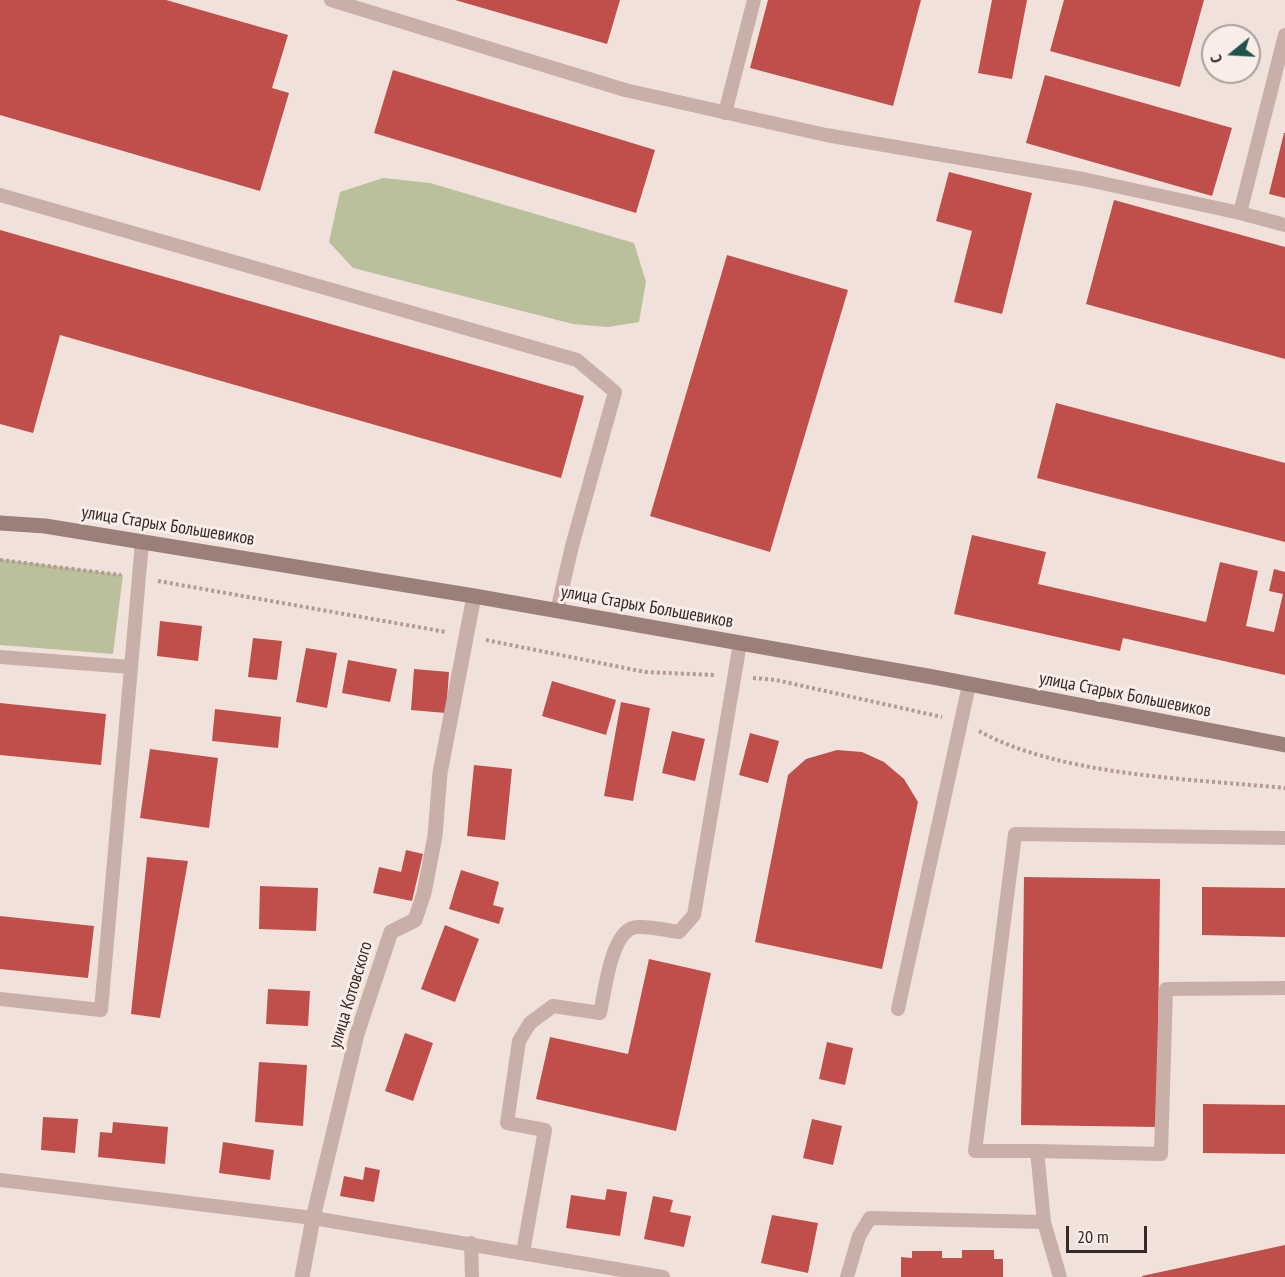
<!DOCTYPE html>
<html>
<head>
<meta charset="utf-8">
<style>
  body { margin:0 }
  #map { position:relative; width:1285px; height:1277px; overflow:hidden; background:#f0e2db; font-family:"PT Sans Narrow",sans-serif }
  canvas { display:block }
  .north { position:absolute; left:1201px; top:24px; width:60px; height:60px; box-sizing:border-box; background:#f8ede7; border:2px solid #aa9f9b; border-radius:50%; rotate:252deg; font-size:16px; font-weight:700; line-height:24px; text-align:center; color:#352928 }
  .north::after { content:''; display:block; margin:auto; width:21px; height:27px; background:#1f544d; clip-path:polygon(50% 0,100% 100%,50% 72%,0 100%) }
  .scale { position:absolute; left:1066px; top:1226px; width:81px; height:27px; box-sizing:border-box; border:3px solid #352928; border-top:0; padding-left:8px; font-size:18px; line-height:21px; white-space:nowrap; color:#352928; -webkit-text-stroke:4px #f8ede7; paint-order:stroke }
</style>
</head>
<body>
<div id="map">
<canvas width="1285" height="1277"></canvas>
<div class="north">С</div>
<div class="scale">20 m</div>
</div>
<script>
const ctx = document.querySelector('canvas').getContext('2d');
ctx.lineJoin = 'round';
function paint(path, color) { ctx.fillStyle = color; ctx.fill(path, 'evenodd'); }
function strokePath(path, color, width, dash) { ctx.strokeStyle = color; ctx.lineWidth = width; ctx.lineCap = dash ? 'butt' : 'round'; ctx.setLineDash(dash || []); ctx.stroke(path); }
function label(font, color, halo, rows, align = 'center') {
  ctx.font = font + ' "PT Sans Narrow",sans-serif'; ctx.lineWidth = 6; ctx.setLineDash([]); ctx.textBaseline = 'middle'; ctx.strokeStyle = halo; ctx.fillStyle = color; for (const [text, x, y, turn = 0] of rows) {
    ctx.save(); ctx.translate(x, y); ctx.rotate((+turn || 0) * Math.PI / 180); ctx.textAlign = isNaN(turn) ? turn : align; if (halo) ctx.strokeText(text, 0, 0); ctx.fillText(text, 0, 0); ctx.restore();
  }
}
const green = new Path2D(`
  M 383,178 L 430,183 L 634,243 L 646,282 L 639,322 L 608,327 L 573,324 L 353,268 L 329,242 L 340,192 Z
  M 0,559 L 123,575 L 113,654 L 0,645 Z`);
const building = new Path2D(`
  M 0,0 L 166,0 L 288,35 L 272,88 L 289,93 L 260,191 L 0,115 Z
  M 455,0 L 620,0 L 607,44 Z
  M 768,0 L 921,0 L 893,106 L 750,68 Z
  M 992,0 L 1027,0 L 1012,79 L 978,73 Z
  M 1064,0 L 1204,0 L 1180,87 L 1050,51 Z
  M 393,70 L 655,150 L 636,213 L 374,133 Z
  M 1045,75 L 1232,128 L 1212,196 L 1026,143 Z
  M 1284,133 L 1285,133 L 1285,198 L 1269,194 Z
  M 949,172 L 1032,193 L 1002,314 L 954,302 L 972,231 L 936,221 Z
  M 1114,200 L 1285,247 L 1285,359 L 1086,304 Z
  M 0,230 L 584,396 L 561,478 L 60,335 L 33,433 L 0,424 Z
  M 727,255 L 848,290 L 770,552 L 650,516 Z
  M 1056,403 L 1285,463 L 1285,542 L 1037,478 Z
  M 972,535 L 1046,552 L 1038,584 L 1206,622 L 1220,562 L 1258,571 L 1246,626 L 1274,632 L 1283,594 L 1269,591 L 1274,569 L 1285,572 L 1285,675 L 1123,638 L 1120,651 L 954,614 Z
  M 160,621 L 202,626 L 198,661 L 157,656 Z
  M 253,638 L 282,641 L 277,680 L 248,677 Z
  M 306,648 L 337,653 L 327,708 L 296,702 Z
  M 348,660 L 397,669 L 390,702 L 342,693 Z
  M 414,669 L 449,672 L 446,713 L 411,710 Z
  M 552,681 L 616,700 L 606,735 L 542,716 Z
  M 621,702 L 650,708 L 633,801 L 604,796 Z
  M 0,703 L 106,714 L 101,765 L 0,755 Z
  M 215,709 L 281,717 L 278,748 L 212,741 Z
  M 672,731 L 705,739 L 695,781 L 662,773 Z
  M 750,733 L 779,741 L 768,783 L 739,775 Z
  M 150,749 L 218,758 L 209,828 L 140,818 Z
  M 837,750 L 862,752 L 884,762 L 904,779 L 918,802 L 882,969 L 755,942 L 788,775 L 806,759 Z
  M 474,765 L 512,769 L 505,840 L 467,836 Z
  M 406,850 L 423,854 L 412,901 L 373,893 L 379,867 L 401,872 Z
  M 147,857 L 188,861 L 160,1018 L 131,1014 Z
  M 461,870 L 499,882 L 493,905 L 504,908 L 499,924 L 449,909 Z
  M 1024,877 L 1160,879 L 1157,1127 L 1021,1125 Z
  M 260,886 L 318,888 L 316,931 L 259,929 Z
  M 1202,887 L 1285,888 L 1285,937 L 1202,935 Z
  M 0,916 L 94,926 L 88,978 L 0,969 Z
  M 445,925 L 479,939 L 455,1002 L 421,989 Z
  M 649,959 L 711,973 L 676,1131 L 536,1099 L 550,1037 L 628,1054 Z
  M 268,989 L 310,991 L 308,1026 L 266,1024 Z
  M 405,1033 L 433,1043 L 413,1101 L 385,1091 Z
  M 827,1042 L 853,1048 L 845,1085 L 819,1079 Z
  M 259,1062 L 307,1065 L 303,1126 L 255,1122 Z
  M 1203,1104 L 1285,1105 L 1285,1154 L 1203,1153 Z
  M 43,1117 L 78,1119 L 75,1153 L 41,1150 Z
  M 812,1119 L 842,1126 L 833,1165 L 803,1158 Z
  M 113,1122 L 168,1127 L 165,1164 L 98,1157 L 100,1132 L 112,1133 Z
  M 223,1142 L 274,1150 L 270,1180 L 219,1173 Z
  M 365,1167 L 380,1170 L 374,1202 L 340,1196 L 344,1176 L 363,1180 Z
  M 607,1189 L 627,1192 L 620,1236 L 566,1228 L 571,1195 L 605,1200 Z
  M 653,1196 L 673,1200 L 670,1212 L 691,1216 L 684,1247 L 644,1239 Z
  M 772,1215 L 818,1223 L 808,1273 L 761,1263 Z
  M 1285,1245 L 1285,1277 L 1142,1277 L 1142,1276 Z
  M 962,1250 L 994,1250 L 994,1259 L 1003,1259 L 1003,1277 L 901,1277 L 901,1257 L 912,1258 L 912,1251 L 942,1251 L 942,1258 L 962,1258 Z`);
const path = new Path2D(`
  M 0,560 L 121,575
  M 158,581 L 446,632
  M 486,640 L 645,672 L 715,675
  M 753,678 L 776,680 L 942,717
  M 979,731 C 1060,776 1193,779 1285,788`);
const lane = new Path2D(`
  M 331,0 L 625,90 L 826,135 L 1083,179 L 1240,213
  M 1285,35 L 1240,213 L 1285,225
  M 725,113 L 754,0
  M 0,195 L 577,360 L 615,392 L 572,546 L 557,611
  M 0,657 L 130,667
  M 0,999 L 101,1010 L 142,542
  M 898,1009 L 969,685
  M 1037,1151 L 975,1151 L 1015,834 L 1285,838
  M 0,1180 L 313,1218 L 663,1277
  M 471,1243 L 472,1277
  M 523,1252 L 545,1130 L 507,1123 L 519,1041 L 530,1023 L 553,1006 L 600,1013 C 605,992 611,928 637,927 C 650,926 665,930 679,932 L 694,915 L 740,643
  M 847,1277 L 859,1236 L 870,1218 L 1044,1222
  M 1060,1277 L 1044,1222 L 1037,1151 L 1161,1154 L 1166,989 L 1285,988`);
const street = new Path2D(`
  M 302,1277 L 313,1218 L 357,1034 L 391,932 L 415,920 L 424,893 L 435,836 L 440,773 L 474,596`);
const secondary = new Path2D(`
  M 0,523 L 45,526 L 474,596 L 933,677 L 1285,745`);
const streetNames = [
  ["улица Старых Большевиков",168,526,9],
  ["улица Старых Большевиков",647,607,10],
  ["улица Старых Большевиков",1125,695,11],
  ["улица Котовского",351,995,-73]
];
paint(green, '#babf9c');
paint(building, '#c04e4a');
strokePath(path, '#b39a92', 4, [3, 3]);
strokePath(lane, '#c8b0a8', 14);
strokePath(street, '#c8b0a8', 15);
strokePath(secondary, '#9b7f79', 15);
label('18px', '#352928', '#f8ede7', streetNames);
</script>
</body>
</html>
